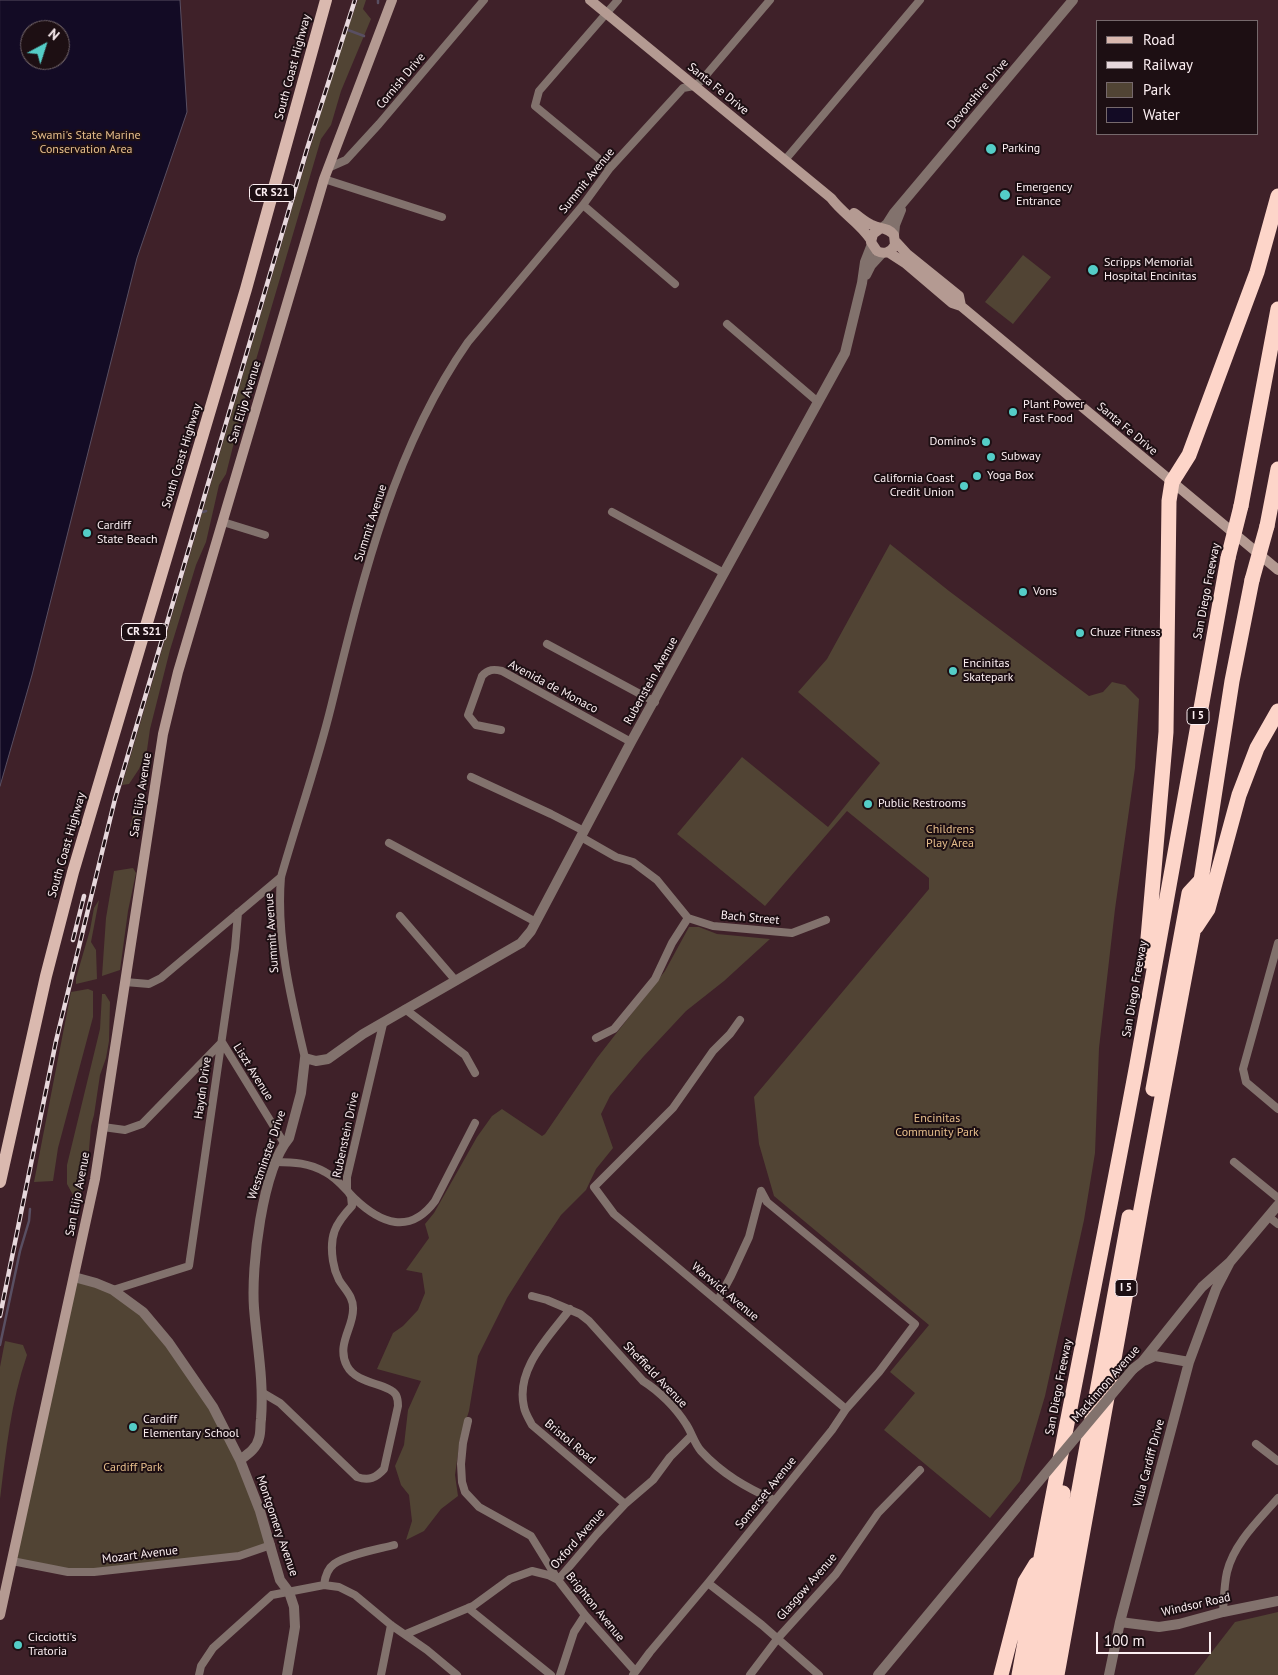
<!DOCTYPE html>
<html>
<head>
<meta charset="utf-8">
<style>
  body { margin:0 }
  #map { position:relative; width:1278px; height:1675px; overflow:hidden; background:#3f2129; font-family:"PT Sans",sans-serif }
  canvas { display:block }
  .legend { position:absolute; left:1096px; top:20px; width:162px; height:115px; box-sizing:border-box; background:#1d0f13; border:1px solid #76696c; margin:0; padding:6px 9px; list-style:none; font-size:15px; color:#fceff2 }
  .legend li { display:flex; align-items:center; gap:10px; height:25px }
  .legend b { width:25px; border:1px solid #76696c }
  .north { position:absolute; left:20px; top:20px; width:50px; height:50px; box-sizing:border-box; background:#1d0f13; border:1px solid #76696c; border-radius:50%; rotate:40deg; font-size:14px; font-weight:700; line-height:20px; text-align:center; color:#fceff2 }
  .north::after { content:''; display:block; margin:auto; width:18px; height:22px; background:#54cdc7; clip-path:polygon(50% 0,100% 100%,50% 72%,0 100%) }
  .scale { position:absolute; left:1096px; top:1632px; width:115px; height:22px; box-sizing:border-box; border:2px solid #fceff2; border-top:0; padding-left:6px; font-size:15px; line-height:18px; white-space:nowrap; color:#fceff2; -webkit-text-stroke:4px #1d0f13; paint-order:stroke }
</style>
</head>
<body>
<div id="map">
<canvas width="1278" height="1675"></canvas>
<ul class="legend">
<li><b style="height:6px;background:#dab9af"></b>Road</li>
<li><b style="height:6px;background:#e7d8dc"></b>Railway</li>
<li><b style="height:14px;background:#514434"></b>Park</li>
<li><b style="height:14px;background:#130b25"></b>Water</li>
</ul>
<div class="north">N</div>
<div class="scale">100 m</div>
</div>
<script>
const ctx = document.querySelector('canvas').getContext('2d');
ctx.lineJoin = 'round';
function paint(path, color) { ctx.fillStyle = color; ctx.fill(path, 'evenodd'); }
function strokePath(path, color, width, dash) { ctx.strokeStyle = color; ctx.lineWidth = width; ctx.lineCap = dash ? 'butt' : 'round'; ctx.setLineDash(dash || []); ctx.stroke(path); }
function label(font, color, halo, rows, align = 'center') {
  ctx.font = font + ' "PT Sans",sans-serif'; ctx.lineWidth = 4; ctx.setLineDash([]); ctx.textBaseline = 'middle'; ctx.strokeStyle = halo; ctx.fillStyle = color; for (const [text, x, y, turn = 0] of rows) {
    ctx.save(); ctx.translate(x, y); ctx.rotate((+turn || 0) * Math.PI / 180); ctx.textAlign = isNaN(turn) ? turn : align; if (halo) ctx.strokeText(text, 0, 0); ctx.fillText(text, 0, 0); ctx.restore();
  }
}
const green = new Path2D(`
  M 358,0 L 366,0 L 363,9 L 371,19 L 341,91 L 331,125 L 321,139 L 248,387 L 226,474 L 219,485 L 206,542 L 196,565 L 170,650 L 150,729 L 147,750 L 139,769 L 129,784 L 122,785 L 298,188 L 340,50 Z
  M 1023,255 L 1051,277 L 1013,324 L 985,302 Z
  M 890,544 L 949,591 L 1089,696 L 1103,692 L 1112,682 L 1125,685 L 1139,699 L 1135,768 L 1115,909 L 1099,1048 L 1095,1153 L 1084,1220 L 1045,1396 L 1020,1481 L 990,1518 L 884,1430 L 915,1393 L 890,1372 L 929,1325 L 774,1196 L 759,1144 L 754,1097 L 929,889 L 929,878 L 847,811 L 765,906 L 677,834 L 742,757 L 828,827 L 880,763 L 798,692 L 827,659 Z
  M 139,795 L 143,796 C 143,810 145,818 134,828 L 130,826 Z
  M 133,868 L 136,873 L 128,911 L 120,970 L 102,976 L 106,918 L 114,871 Z
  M 99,900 L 91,942 L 96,950 L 97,979 L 76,984 L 76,978 L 90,930 L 94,908 Z
  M 689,927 L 699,927 L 717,934 L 770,939 L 724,981 L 686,1011 L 643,1057 L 610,1096 L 601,1114 L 613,1148 L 596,1169 L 586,1190 L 561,1215 L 529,1263 L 507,1298 L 478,1356 L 469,1411 L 460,1439 L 455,1475 L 458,1496 L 441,1509 L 424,1531 L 406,1540 L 412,1521 L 409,1495 L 401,1485 L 395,1466 L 404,1445 L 408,1410 L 421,1381 L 377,1369 L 393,1333 L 403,1326 L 418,1310 L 425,1293 L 422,1273 L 406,1270 L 429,1238 L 425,1224 L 434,1213 L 477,1137 L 492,1116 L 502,1109 L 542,1136 L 545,1134 L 597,1058 L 665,971 Z
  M 88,989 L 93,991 L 93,1017 L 58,1148 L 53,1181 L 34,1182 L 71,992 Z
  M 102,994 L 105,994 L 110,1002 L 109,1041 L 106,1058 L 100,1075 L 94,1115 L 91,1126 L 88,1162 L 81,1193 L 77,1195 L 73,1195 L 67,1184 L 67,1165 L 100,1029 Z
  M 74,1277 L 89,1280 L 146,1315 L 228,1436 L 270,1544 L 254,1552 L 95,1572 L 12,1561 Z
  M 5,1341 L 23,1345 L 27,1355 C 11,1401 6,1451 0,1499 L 0,1367 Z
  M 1278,1612 L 1278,1675 L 1194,1675 L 1235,1622 Z`);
const water = new Path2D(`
  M 0,0 L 180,0 L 187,112 L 137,258 L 32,675 L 0,786 ZM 30,30 L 60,30 L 60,60 L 30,60 Z`);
const stream = new Path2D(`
  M 378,3 L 378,0
  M 348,30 L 364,36
  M 203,512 L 206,511
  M 0,1345 L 20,1251 L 29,1221 L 30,1209`);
const minor = new Path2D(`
  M 785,160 L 920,0
  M 328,168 L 346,160 L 379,124 L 484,0
  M 610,168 L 535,106 L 539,91 L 618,0
  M 324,179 L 442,217
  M 583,205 L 675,284
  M 727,324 L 818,402
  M 612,512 L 724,573
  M 223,522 L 265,535
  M 547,644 L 655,702
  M 501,730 L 476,725 L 468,715 L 482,676 C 488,669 494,669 502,671 L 631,742
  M 471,777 L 551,814 L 584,831
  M 581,837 L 616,857 L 633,862 L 657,880 L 688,918 L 713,926 L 792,933 L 826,920
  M 389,843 L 536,922
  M 400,916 L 456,981
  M 1278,943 L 1243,1069 L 1246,1082 L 1278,1109
  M 125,982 L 149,984 L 161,978 L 281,877
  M 405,1009 L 465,1055 L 475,1073
  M 740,1020 L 730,1034 L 713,1051 L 673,1108 L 594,1187 L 614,1214 L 846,1409
  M 596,1038 L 614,1029 L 655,979 L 672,943 L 688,918
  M 305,1058 C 291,999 276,938 281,877 C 297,821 317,764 331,707 C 362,581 393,449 468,342 L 583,205 L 610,168 L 683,88 L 694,86 L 701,81 L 770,0
  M 103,1127 L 125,1130 L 142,1124 L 222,1042 L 284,1143
  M 276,1162 C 294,1162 309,1163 325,1172 C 337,1178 344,1188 354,1198 C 381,1224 410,1235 435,1201 L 475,1123
  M 1234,1162 L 1278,1198
  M 1269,1217 L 1278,1224
  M 113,1290 L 189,1266 L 235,948 L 238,913
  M 532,1296 L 547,1300 L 580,1314 L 589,1321 L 643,1381 C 659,1391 676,1408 686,1424 C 692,1433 694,1443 701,1451 C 722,1474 747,1488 774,1500
  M 718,1300 L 731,1276 L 749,1237 L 761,1191
  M 570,1309 C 549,1337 515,1369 524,1407 C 525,1413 529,1419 532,1425 L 625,1504
  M 263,1393 L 280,1403 L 357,1477 C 369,1481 376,1478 384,1469 L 398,1406 C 398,1402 397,1397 396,1395 C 389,1383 357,1385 347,1366 C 336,1345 353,1328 353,1310 C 354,1297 345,1290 339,1280 C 336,1274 334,1268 333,1261 C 329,1236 335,1224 352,1206 L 351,1196 L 347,1190 L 347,1177 L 383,1024
  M 468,1421 L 463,1443 L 461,1464 L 462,1482 L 465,1492 L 479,1507 L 531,1536 L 558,1580 L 585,1615 L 635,1671
  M 1256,1444 L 1278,1461
  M 12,1561 L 68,1572 L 94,1572 L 239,1556 L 271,1545
  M 708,1583 L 762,1625 L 819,1675
  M 324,1585 C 325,1577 327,1569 334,1564 C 346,1555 379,1549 394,1545
  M 468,1608 L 551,1675
  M 1223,1612 C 1224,1599 1224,1585 1227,1572 C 1234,1543 1259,1520 1278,1498
  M 406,1634 L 473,1606 L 510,1579 L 532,1571 L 548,1575 L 558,1580 L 597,1534 L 625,1504 L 653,1480 L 670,1457 L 691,1436
  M 199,1675 L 201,1666 L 213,1648 L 272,1595 L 324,1585 L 339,1587 L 355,1595 L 391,1625 L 427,1650 L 457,1675
  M 381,1675 L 391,1625
  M 560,1675 L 574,1632 L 585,1615
  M 633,1675 L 650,1652 L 708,1583 L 832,1430 L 846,1409 L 879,1372 L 915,1324 L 767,1202 L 761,1191
  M 750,1675 L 778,1638 L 836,1574 L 878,1513 L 920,1470`);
const tertiary = new Path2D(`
  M 882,228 L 887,224 L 894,213 L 1073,0
  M 894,235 L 895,225 L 901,210
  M 866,275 L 871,265 L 882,253
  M 74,1277 L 96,1283 L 113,1290 L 143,1312 L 169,1343 L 213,1407 L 240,1460 L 260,1511 L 280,1580 L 289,1592 L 294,1607 L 295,1627 L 287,1675
  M 1144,1361 L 1155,1356 L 1189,1362
  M 1133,1369 L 1142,1362 L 1202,1287 L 1230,1262 L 1278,1205
  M 240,1460 C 248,1454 257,1448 259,1438 C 261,1432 260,1425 261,1419 C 264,1380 257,1346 254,1308 C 251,1267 262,1170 289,1138 L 301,1093 L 305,1058 L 316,1061 L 328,1059 L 363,1034 L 521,943 L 531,931 L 631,742 L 845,353 L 862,283 L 865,262 L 872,244
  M 1120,1622 L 1159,1627 L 1179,1624 L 1223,1612 L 1278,1601
  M 878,1675 L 1024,1499
  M 1109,1675 L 1120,1622 L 1189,1362 L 1216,1289 L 1230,1262`);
const secondary = new Path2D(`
  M 590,0 L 831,198 C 843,214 860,223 871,240
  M 854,213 C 860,217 865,222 872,225 C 880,229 888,227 894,235 L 895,245 C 891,252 884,255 877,251 L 871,242 L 873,234 L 881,228
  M 896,242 L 907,254 L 959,296 L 961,306
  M 888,252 L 905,263 L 952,303 L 961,306 L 1278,570
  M 0,1615 L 95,1179 L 163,734 L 178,672 L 324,179 L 392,0`);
const primary = new Path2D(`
  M 0,1182 L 46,976 L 73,872 L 246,289 L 326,0`);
const motorway = new Path2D(`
  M 1241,506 L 1278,309
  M 1267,526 L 1278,469
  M 1196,927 L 1208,909 L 1239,795 L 1257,748 L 1278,711
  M 1146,961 L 1166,732 L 1169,501 L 1172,482 L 1189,455 L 1257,272 L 1278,196
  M 1153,1089 L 1189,893 L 1202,879
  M 1001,1675 L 1025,1582 L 1036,1564
  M 1019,1675 C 1056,1471 1099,1268 1137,1064 C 1168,896 1196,727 1228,558
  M 1031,1675 L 1054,1553 L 1063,1493
  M 1045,1675 L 1129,1217
  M 1057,1675 L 1141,1209 L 1193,932 L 1232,681 L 1252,580`);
const rail = new Path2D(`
  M 73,940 L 84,896
  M 0,1316 L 56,1041 L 115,799 L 307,149 L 355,0`);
const tertiaryBridge = new Path2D(`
  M 1024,1499 L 1133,1369`);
const motorwayBridge = new Path2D(`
  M 1228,558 L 1241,506
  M 1252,580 L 1267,526`);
const markers = [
  [991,149,6,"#54cdc7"],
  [1005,195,6,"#54cdc7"],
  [1093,270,6,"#54cdc7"],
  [1013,412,5,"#54cdc7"],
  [986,442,5,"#54cdc7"],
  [991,457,5,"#54cdc7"],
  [977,476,5,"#54cdc7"],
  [964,486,5,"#54cdc7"],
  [87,533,5,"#54cdc7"],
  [1023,592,5,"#54cdc7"],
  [1080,633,5,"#54cdc7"],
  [953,671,5,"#54cdc7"],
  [868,804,5,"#54cdc7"],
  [133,1427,5,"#54cdc7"],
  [18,1645,5,"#54cdc7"]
];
const shields = [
  [272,193,45],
  [144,632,45],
  [1198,716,22],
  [1126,1288,22]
];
const shieldNames = [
  ["CR S21",272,193],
  ["CR S21",144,632],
  ["I 5",1198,716],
  ["I 5",1126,1288]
];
const streetNames = [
  ["South Coast Highway",293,67,-75],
  ["Cornish Drive",401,81,-50],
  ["Santa Fe Drive",718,89,39],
  ["Devonshire Drive",978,94,-50],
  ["Summit Avenue",587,181,-51],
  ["San Elijo Avenue",245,402,-73],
  ["Santa Fe Drive",1127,429,40],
  ["South Coast Highway",182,456,-73],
  ["Summit Avenue",371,523,-72],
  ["San Diego Freeway",1207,591,-79],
  ["Rubenstein Avenue",651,681,-61],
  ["Avenida de Monaco",553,687,28],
  ["San Elijo Avenue",141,795,-81],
  ["South Coast Highway",67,845,-74],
  ["Bach Street",750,918,5],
  ["Summit Avenue",272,933,-94],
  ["San Diego Freeway",1135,989,-80],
  ["Liszt Avenue",253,1072,58],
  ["Haydn Drive",203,1088,-82],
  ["Rubenstein Drive",346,1135,-78],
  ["Westminster Drive",267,1155,-71],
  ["San Elijo Avenue",78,1194,-79],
  ["Warwick Avenue",725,1292,40],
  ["Sheffield Avenue",655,1375,46],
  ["Mackinnon Avenue",1106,1384,-49],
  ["San Diego Freeway",1059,1387,-79],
  ["Bristol Road",570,1442,40],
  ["Villa Cardiff Drive",1149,1463,-75],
  ["Somerset Avenue",766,1493,-51],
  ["Montgomery Avenue",277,1526,71],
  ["Oxford Avenue",578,1539,-49],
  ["Mozart Avenue",140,1555,-7],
  ["Glasgow Avenue",807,1587,-49],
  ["Windsor Road",1196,1605,-13],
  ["Brighton Avenue",595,1607,51]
];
const parkNames = [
  ["Swami's State Marine",86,136],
  ["Conservation Area",86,150],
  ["Childrens",950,830],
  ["Play Area",950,844],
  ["Encinitas",937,1119],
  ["Community Park",937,1133],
  ["Cardiff Park",133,1468]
];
const poiNames = [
  ["Parking",1002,149],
  ["Emergency",1016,188],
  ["Entrance",1016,202],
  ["Scripps Memorial",1104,263],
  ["Hospital Encinitas",1104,277],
  ["Plant Power",1023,405],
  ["Fast Food",1023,419],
  ["Domino's",976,442,"right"],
  ["Subway",1001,457],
  ["Yoga Box",987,476],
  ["California Coast",954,479,"right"],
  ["Credit Union",954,493,"right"],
  ["Cardiff",97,526],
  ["State Beach",97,540],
  ["Vons",1033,592],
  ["Chuze Fitness",1090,633],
  ["Encinitas",963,664],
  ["Skatepark",963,678],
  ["Public Restrooms",878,804],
  ["Cardiff",143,1420],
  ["Elementary School",143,1434],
  ["Cicciotti's",28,1638],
  ["Tratoria",28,1652]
];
paint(green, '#514434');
paint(water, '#130b25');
strokePath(water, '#594f62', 1);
strokePath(stream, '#594f62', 2.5);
strokePath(minor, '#82726d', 8);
strokePath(tertiary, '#82726d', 10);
strokePath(secondary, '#b49a92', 10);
strokePath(primary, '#dab9af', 12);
strokePath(motorway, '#fdd5c9', 15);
strokePath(rail, '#e7d8dc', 4.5);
strokePath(rail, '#1d0f13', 2.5, [8]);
strokePath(tertiaryBridge, '#82726d', 10);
strokePath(motorwayBridge, '#fdd5c9', 15);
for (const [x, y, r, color] of markers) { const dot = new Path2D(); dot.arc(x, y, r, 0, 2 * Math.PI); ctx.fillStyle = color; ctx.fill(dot); strokePath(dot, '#1d0f13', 2); }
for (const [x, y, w] of shields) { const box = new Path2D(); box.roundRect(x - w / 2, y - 8.5, w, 17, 4); ctx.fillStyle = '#1d0f13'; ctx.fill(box); strokePath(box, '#fceff2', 1); }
label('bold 11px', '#fceff2', null, shieldNames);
label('12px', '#fceff2', '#1d0f13', streetNames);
label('12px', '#e6be8b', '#1d0f13', parkNames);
label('12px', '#fceff2', '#1d0f13', poiNames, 'left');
</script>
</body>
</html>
